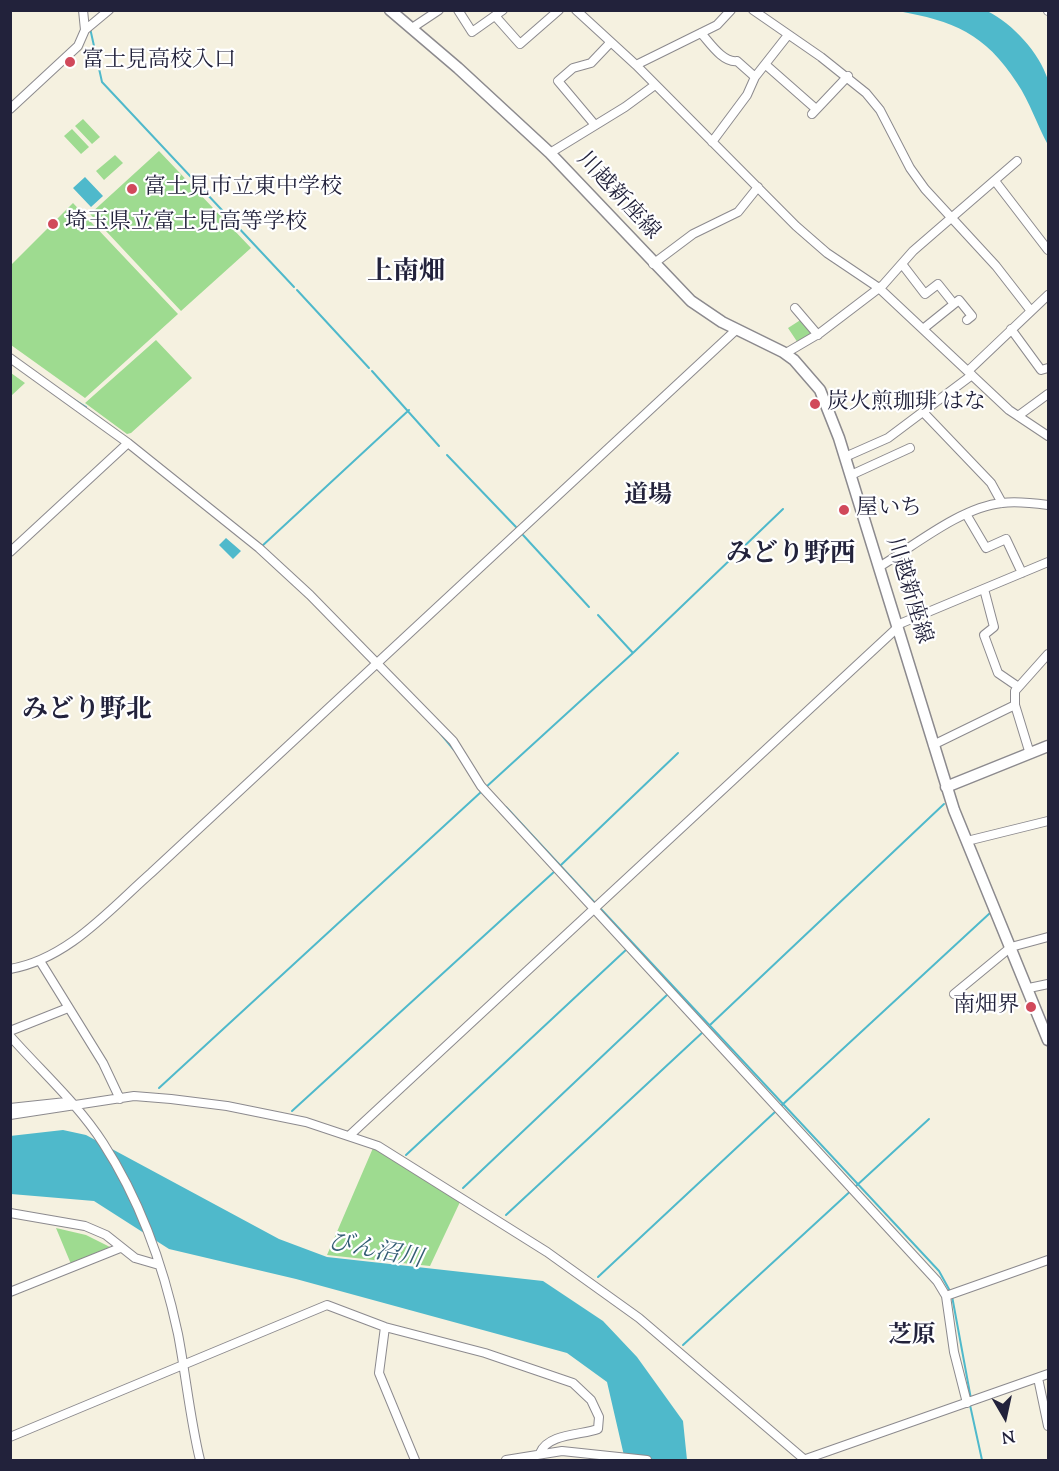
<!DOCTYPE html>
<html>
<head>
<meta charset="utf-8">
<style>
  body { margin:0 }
  #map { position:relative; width:1059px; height:1471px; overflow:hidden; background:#f5f1e0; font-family:"Sorts Mill Goudy",serif }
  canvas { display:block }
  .frame { position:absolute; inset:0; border:12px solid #22223b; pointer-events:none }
  .north { position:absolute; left:975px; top:1387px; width:60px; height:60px; -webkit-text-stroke:4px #fff; paint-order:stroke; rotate:171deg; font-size:16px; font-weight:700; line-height:24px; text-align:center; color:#22223b }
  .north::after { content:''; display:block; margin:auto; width:21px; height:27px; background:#22223b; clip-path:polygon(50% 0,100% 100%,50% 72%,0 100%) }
</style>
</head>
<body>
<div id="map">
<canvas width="1059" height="1471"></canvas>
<div class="frame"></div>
<div class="north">N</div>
</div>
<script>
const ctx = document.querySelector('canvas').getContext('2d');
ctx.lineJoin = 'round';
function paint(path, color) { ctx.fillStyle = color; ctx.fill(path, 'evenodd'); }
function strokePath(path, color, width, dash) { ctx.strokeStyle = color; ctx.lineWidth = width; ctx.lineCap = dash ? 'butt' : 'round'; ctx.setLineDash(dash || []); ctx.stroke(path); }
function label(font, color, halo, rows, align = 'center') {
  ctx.font = font + ' "Sorts Mill Goudy","Noto Serif JP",serif'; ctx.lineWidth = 4.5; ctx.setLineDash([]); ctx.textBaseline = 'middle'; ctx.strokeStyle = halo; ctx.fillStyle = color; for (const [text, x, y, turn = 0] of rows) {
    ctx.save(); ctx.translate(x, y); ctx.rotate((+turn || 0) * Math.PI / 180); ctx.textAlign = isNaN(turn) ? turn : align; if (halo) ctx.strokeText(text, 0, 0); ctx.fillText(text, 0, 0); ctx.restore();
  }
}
const green = new Path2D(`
  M 83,119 L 100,137 L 92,144 L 75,126 Z
  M 72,129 L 89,147 L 81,154 L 64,136 Z
  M 159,151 L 251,248 L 181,311 L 90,214 Z
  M 115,155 L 123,163 L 104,180 L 96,171 Z
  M 73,203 L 178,314 L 85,398 L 11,345 L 11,265 Z
  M 802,319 L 812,335 L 798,343 L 788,328 Z
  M 156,340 L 192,378 L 131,433 L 127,434 L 85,403 Z
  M 11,373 L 25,383 L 11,396 Z
  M 373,1148 L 460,1202 L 430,1266 L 327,1255 Z
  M 56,1228 L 86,1235 L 110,1247 L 71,1264 Z`);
const water = new Path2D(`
  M 898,11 L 987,11 C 1013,24 1039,52 1048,80 C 1053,95 1049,128 1048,145 C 1037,125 1030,102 1017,83 C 985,33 953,21 898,11 Z
  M 85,177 L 103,196 L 91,207 L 73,188 Z
  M 226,538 L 241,551 L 233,559 L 219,545 Z
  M 63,1130 L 86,1135 L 279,1239 L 327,1257 L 543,1281 L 603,1321 L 637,1357 L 683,1421 L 687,1460 L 625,1460 L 607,1382 L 567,1353 L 296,1279 L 169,1249 L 94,1201 L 11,1194 L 10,1136 Z`);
const stream = new Path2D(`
  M 90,28 L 102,82 L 294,287
  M 297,290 L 369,368
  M 372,371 L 439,446
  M 73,399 L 86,407
  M 447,455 L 516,527
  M 523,535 L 589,607
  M 261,547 L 409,410
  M 598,615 L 633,653
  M 440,733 L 454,750
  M 485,788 L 633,653 L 783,509
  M 506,807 L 596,904
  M 561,865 L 678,753
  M 600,908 L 939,1271 L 950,1291
  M 710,1025 L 944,804
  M 159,1088 L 481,792
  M 782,1105 L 990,913
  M 292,1111 L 555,871
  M 406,1155 L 628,948
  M 463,1188 L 669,993
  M 506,1215 L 704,1031
  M 598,1277 L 776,1111
  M 952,1296 L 971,1399
  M 683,1345 L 929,1119
  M 970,1405 L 982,1460`);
const minor = new Path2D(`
  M 458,10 L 472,32 L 503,10
  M 576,10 L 636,65 L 796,226 L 827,253 L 879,288 L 1009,410 L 1048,436
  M 753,10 L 821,57 L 866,93 L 880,110 L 910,168 L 925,189 L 996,266 L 1031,311
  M 1048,10 L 1048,11
  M 496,17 L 520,44 L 559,10
  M 412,28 L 439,10
  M 85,30 L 109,10
  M 701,33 C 710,43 723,63 737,61 L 755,77
  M 636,65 L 717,25 L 731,10
  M 766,65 L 816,109
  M 10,109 L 78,46 L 85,30 L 83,10
  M 812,114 L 848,76
  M 595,125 L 558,81 L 573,68 L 591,63 L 610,43
  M 712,142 L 747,95 L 755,77 L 788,35
  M 550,153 L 625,107 L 655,85
  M 995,181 L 1048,250
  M 653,264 L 693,234 L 738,212 L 758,187
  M 902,264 L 925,294 L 938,284 L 954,304
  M 795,308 L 818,335
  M 923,329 L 959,300 L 972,316 L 967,320
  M 1011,329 L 1041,370 L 1048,368
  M 786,353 L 820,333 L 883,285 L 913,251 L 1017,161
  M 10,358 L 128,443 L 259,548 L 310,595 L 453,741 L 481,786 L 937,1281 L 946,1296 L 954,1352 L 967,1403
  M 968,371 L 1048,295
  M 924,413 L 991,483 L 1002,503
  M 1018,416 L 1048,394
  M 845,457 L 888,438 L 972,375
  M 851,475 L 910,448
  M 966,514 L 986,548 L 1006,539 L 1022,573
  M 10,552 L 128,443
  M 879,567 C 914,546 961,507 1002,503 C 1017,501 1033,503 1048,505
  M 984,589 L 994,627 L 984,635 L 998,673 L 1017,686
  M 897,625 L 1048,562
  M 933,745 L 1015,705
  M 1030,754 L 1015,705 L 1015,691 L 1048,654
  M 967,841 L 1048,821
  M 40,961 L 103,1063 L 120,1099
  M 10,969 C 68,959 109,910 151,873 L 737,329
  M 1029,988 L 1048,984
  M 954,994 L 1011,947 L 1048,937
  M 10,1031 L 68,1008
  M 10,1036 C 41,1071 78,1104 103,1143 C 140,1200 164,1268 178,1334 C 186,1376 190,1419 200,1460
  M 10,1108 L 66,1102
  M 10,1115 L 134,1096 L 171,1099 L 227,1106 L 306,1122 L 378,1146 L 547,1252 L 639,1318 L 805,1460
  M 350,1135 L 897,628
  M 10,1213 L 85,1226 L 106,1235 L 135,1258 L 159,1265
  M 10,1292 L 120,1248
  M 946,1296 L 1048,1260
  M 385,1327 L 379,1373 L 415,1460
  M 1038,1378 L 1048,1426
  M 10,1437 L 327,1305 L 385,1327 L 485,1353 L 573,1383 L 591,1400 L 599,1417 L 598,1429 C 583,1435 548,1433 540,1453
  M 506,1460 L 562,1451 L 647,1460
  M 803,1460 L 1048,1374`);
const major = new Path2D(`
  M 390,10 L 458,68 L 550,153 L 691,301 L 722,322 L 783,352 L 794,360 L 820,390 L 839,438 L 954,810 L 1048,1040
  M 946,787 L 1048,746`);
const markers = [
  [70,62,6,"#d1495b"],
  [132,189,6,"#d1495b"],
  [53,224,6,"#d1495b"],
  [815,404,6,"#d1495b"],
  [844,510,6,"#d1495b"],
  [1031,1007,6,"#d1495b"]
];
const poiNames = [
  ["富士見高校入口",82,62],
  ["富士見市立東中学校",144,189],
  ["埼玉県立富士見高等学校",65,224],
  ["炭火煎珈琲 はな",827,404],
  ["屋いち",856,510],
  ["南畑界",1019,1007,"right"]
];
const streetNames = [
  ["川越新座線",617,197,47],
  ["川越新座線",907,591,73]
];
const neighbourhoodNames = [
  ["道場",648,498],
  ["芝原",912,1338]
];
const waterNames = [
  ["びん沼川",375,1253,11]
];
const quarterNames = [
  ["上南畑",406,275],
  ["みどり野西",791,557],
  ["みどり野北",87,713]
];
paint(green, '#9edb90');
paint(water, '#4fb9cb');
strokePath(stream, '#4fb9cb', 2);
strokePath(minor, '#8c8a8e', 10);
strokePath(major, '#8c8a8e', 13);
strokePath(minor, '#fff', 8);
strokePath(major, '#fff', 10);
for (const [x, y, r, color] of markers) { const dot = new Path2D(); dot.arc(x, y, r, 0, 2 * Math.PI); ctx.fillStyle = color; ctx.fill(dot); strokePath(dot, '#fff', 2); }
label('22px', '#22223b', '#fff', poiNames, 'left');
label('22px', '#22223b', '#fff', streetNames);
label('bold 24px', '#22223b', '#fff', neighbourhoodNames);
label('italic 24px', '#345e75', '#fff', waterNames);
label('bold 26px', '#22223b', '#fff', quarterNames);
</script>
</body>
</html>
